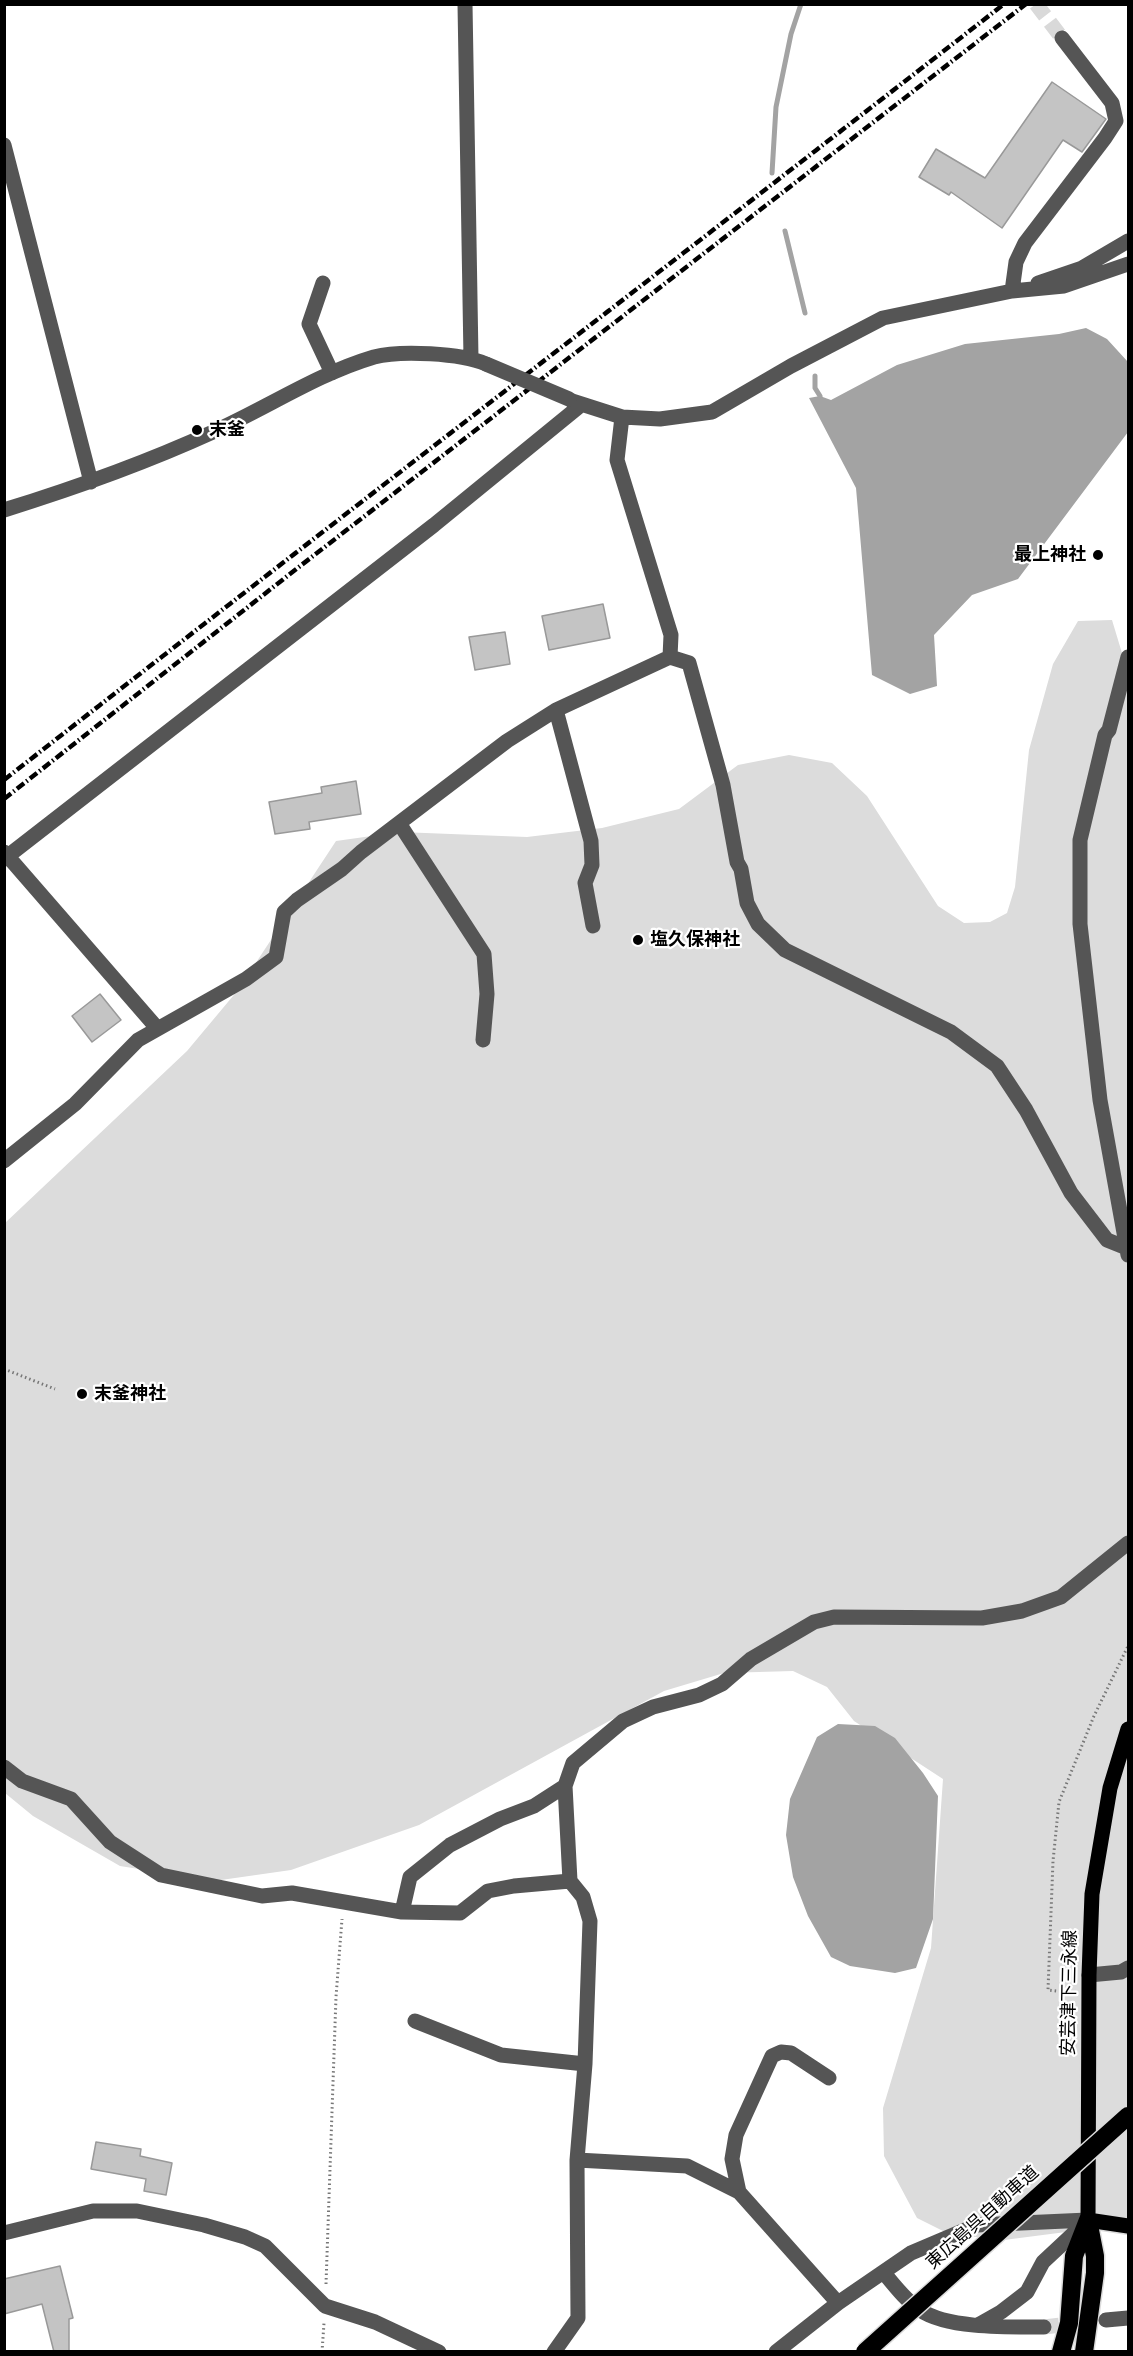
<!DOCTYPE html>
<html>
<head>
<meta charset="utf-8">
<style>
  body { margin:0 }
  #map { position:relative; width:1133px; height:2356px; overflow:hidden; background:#fff; font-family:"Archivo Narrow",sans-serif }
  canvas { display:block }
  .frame { position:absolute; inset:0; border:6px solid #000; pointer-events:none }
</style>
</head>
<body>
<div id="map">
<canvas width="1133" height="2356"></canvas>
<div class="frame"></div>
</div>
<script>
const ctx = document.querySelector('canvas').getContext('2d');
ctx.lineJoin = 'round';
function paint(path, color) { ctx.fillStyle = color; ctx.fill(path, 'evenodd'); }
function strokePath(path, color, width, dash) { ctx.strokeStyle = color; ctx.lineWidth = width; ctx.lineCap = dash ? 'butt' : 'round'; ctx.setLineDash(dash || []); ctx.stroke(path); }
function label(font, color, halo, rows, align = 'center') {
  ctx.font = font + ' "Archivo Narrow","Noto Sans JP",sans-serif'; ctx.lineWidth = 4.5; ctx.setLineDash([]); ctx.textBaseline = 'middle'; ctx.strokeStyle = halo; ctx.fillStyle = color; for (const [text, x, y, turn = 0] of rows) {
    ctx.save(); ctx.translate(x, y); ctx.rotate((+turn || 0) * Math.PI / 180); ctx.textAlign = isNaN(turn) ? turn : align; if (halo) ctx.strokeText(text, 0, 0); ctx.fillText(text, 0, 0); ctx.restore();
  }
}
const green = new Path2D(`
  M 1112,620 L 1128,673 L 1128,2224 L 1004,2240 L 949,2234 L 917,2218 L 884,2156 L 883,2108 L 931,1948 L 943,1779 L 854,1721 L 827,1687 L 793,1671 L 724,1673 L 664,1691 L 419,1825 L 291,1870 L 214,1881 L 120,1866 L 33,1816 L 5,1793 L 5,1223 L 187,1051 L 238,990 L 336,841 L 400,832 L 527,837 L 602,828 L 679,809 L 738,765 L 789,755 L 832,763 L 867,796 L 938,906 L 964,923 L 990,922 L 1007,913 L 1015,887 L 1029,750 L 1053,664 L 1078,621 Z`);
const water = new Path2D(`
  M 1086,328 L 1107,339 L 1128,362 L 1128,432 L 1018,579 L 972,595 L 934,635 L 937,686 L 910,694 L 872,675 L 856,488 L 809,398 L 820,396 L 831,400 L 897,365 L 965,344 L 1059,334 Z
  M 838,1724 L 875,1726 L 895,1738 L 923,1773 L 938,1796 L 933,1919 L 916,1968 L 895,1973 L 850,1966 L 831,1957 L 808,1916 L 793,1877 L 786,1835 L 790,1799 L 817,1737 Z`);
const stream = new Path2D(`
  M 772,173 L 776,107 L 791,34 L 801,4
  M 785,231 L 805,313
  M 815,376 L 815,388 L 820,396`);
const building = new Path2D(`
  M 1052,82 L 1106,119 L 1082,152 L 1063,140 L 1002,228 L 951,192 L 949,195 L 919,177 L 936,149 L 985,178 Z
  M 603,604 L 610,638 L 549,650 L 542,616 Z
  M 505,632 L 510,664 L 475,670 L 469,637 Z
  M 356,781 L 361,814 L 309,822 L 310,829 L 275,834 L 269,802 L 322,793 L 321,787 Z
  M 100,994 L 121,1020 L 92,1042 L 72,1016 Z
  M 96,2142 L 141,2149 L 140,2156 L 172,2163 L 166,2195 L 144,2191 L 146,2179 L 91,2169 Z
  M 60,2266 L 73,2318 L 69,2319 L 69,2352 L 54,2352 L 42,2304 L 4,2314 L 4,2279 Z`);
const minorTunnel = new Path2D(`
  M 1036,4 L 1062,38
  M 1044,2327 L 1079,2323`);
const path = new Path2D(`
  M 4,1369 L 55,1389
  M 1074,1993 L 1048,1990 L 1053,1861 L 1059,1802 L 1094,1716 L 1128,1646
  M 326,2284 L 336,1997 L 342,1919
  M 322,2352 L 324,2323`);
const minor = new Path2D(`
  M 465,4 L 471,358
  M 4,145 L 91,482
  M 323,283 L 309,324 L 332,373
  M 1038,283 L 1082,268 L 1128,241
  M 1012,291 L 1016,262 L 1025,243 L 1105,138 L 1116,121 L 1112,103 L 1062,38
  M 572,401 L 622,417 L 660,419 L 712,412 L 791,366 L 883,318 L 1012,291 L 1064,286 L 1128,264
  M 622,417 L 617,460 L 671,635 L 670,657
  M 4,510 C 75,488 145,463 213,432 C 267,408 317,374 374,357 C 400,350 461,353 486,364
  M 1128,657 L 1109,730 L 1105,735 L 1080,840 L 1080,924 L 1100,1100 L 1128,1255
  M 556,710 L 591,841 L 592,865 L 585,883 L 593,926
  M 399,823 L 484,954 L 487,994 L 483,1040
  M 4,852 L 157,1028
  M 4,859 L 434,525 L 581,405
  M 4,1161 L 75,1104 L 138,1040 L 246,979 L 276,957 L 284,912 L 297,900 L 342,869 L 361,852 L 507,741 L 556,710 L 670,657 L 689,663 L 723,785 L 737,862 L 741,869 L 747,903 L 758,924 L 785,950 L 951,1032 L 997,1066 L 1026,1110 L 1071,1193 L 1107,1240 L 1127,1248
  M 4,1767 L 22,1781 L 71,1799 L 110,1842 L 161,1875 L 262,1896 L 292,1893 L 402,1912 L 460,1913 L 488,1891 L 514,1886 L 570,1881
  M 402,1912 L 410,1877 L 450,1845 L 500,1819 L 534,1806 L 565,1786
  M 1089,1975 L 1121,1972 L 1128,1968
  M 415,2021 L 501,2055 L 585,2064
  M 577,2160 L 687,2166 L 739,2192 L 838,2303
  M 739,2192 L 732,2159 L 736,2135 L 772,2056 L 781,2052 L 791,2053 L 829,2078
  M 4,2233 L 93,2211 L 137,2211 L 204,2225 L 245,2237 L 265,2246 L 325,2306 L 375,2322 L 439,2352
  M 884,2273 C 894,2285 906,2301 920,2310 C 948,2329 1010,2327 1044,2327
  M 1106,2320 L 1128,2318
  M 978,2325 L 1001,2312 L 1027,2292 L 1043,2262 L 1088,2220
  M 554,2352 L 578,2318 L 577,2160 L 585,2064 L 590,1921 L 583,1897 L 570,1881 L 565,1786 L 573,1763 L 623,1721 L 653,1707 L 699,1695 L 722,1684 L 751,1659 L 814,1622 L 834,1617 L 982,1618 L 1022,1611 L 1061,1597 L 1128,1543
  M 776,2352 L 838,2303 L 911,2253 L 977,2225 L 1088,2220`);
const major = new Path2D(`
  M 1128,1729 L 1110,1788 L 1092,1894 L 1089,1975 L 1088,2220 L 1128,2226`);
const highway = new Path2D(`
  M 1061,2352 L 1069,2323 L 1074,2256 L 1088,2220
  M 1084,2352 L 1095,2273 L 1095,2256 L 1088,2220`);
const rail = new Path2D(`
  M 4,780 C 336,520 671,264 1004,4
  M 4,799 L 295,570 L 1026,4`);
const minorBridge = new Path2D(`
  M 486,364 L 569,399`);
const highwayBridge = new Path2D(`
  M 865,2352 L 1128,2116`);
const markers = [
  [197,430,6,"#000"],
  [1098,555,6,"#000"],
  [638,940,6,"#000"],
  [82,1394,6,"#000"]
];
const poiNames = [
  ["末釜",209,430],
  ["最上神社",1086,555,"right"],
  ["塩久保神社",650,940],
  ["末釜神社",94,1394]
];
const streetNames = [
  ["安芸津下三永線",1070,1993,-89],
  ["東広島呉自動車道",983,2218,-42]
];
paint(green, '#dcdcdc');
paint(water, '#a3a3a3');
strokePath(stream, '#a3a3a3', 5);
paint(building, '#c4c4c4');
strokePath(building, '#999', 1.5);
strokePath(minorTunnel, '#d9d9d9', 15, [15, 8]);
strokePath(major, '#dbdbdb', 18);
strokePath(highway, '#dbdbdb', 21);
strokePath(path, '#777', 3, [1.5, 3]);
strokePath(minor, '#555', 15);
strokePath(major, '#000', 15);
strokePath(highway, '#000', 18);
strokePath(rail, '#000', 4.5, [9, 3, 1.5, 3]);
strokePath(highwayBridge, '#dbdbdb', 21, []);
strokePath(minorBridge, '#555', 15);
strokePath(highwayBridge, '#000', 18);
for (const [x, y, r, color] of markers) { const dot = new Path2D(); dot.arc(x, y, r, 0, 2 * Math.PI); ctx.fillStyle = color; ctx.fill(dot); strokePath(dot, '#fff', 2); }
label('bold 18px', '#000', '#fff', poiNames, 'left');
label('18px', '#000', '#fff', streetNames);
</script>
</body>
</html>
